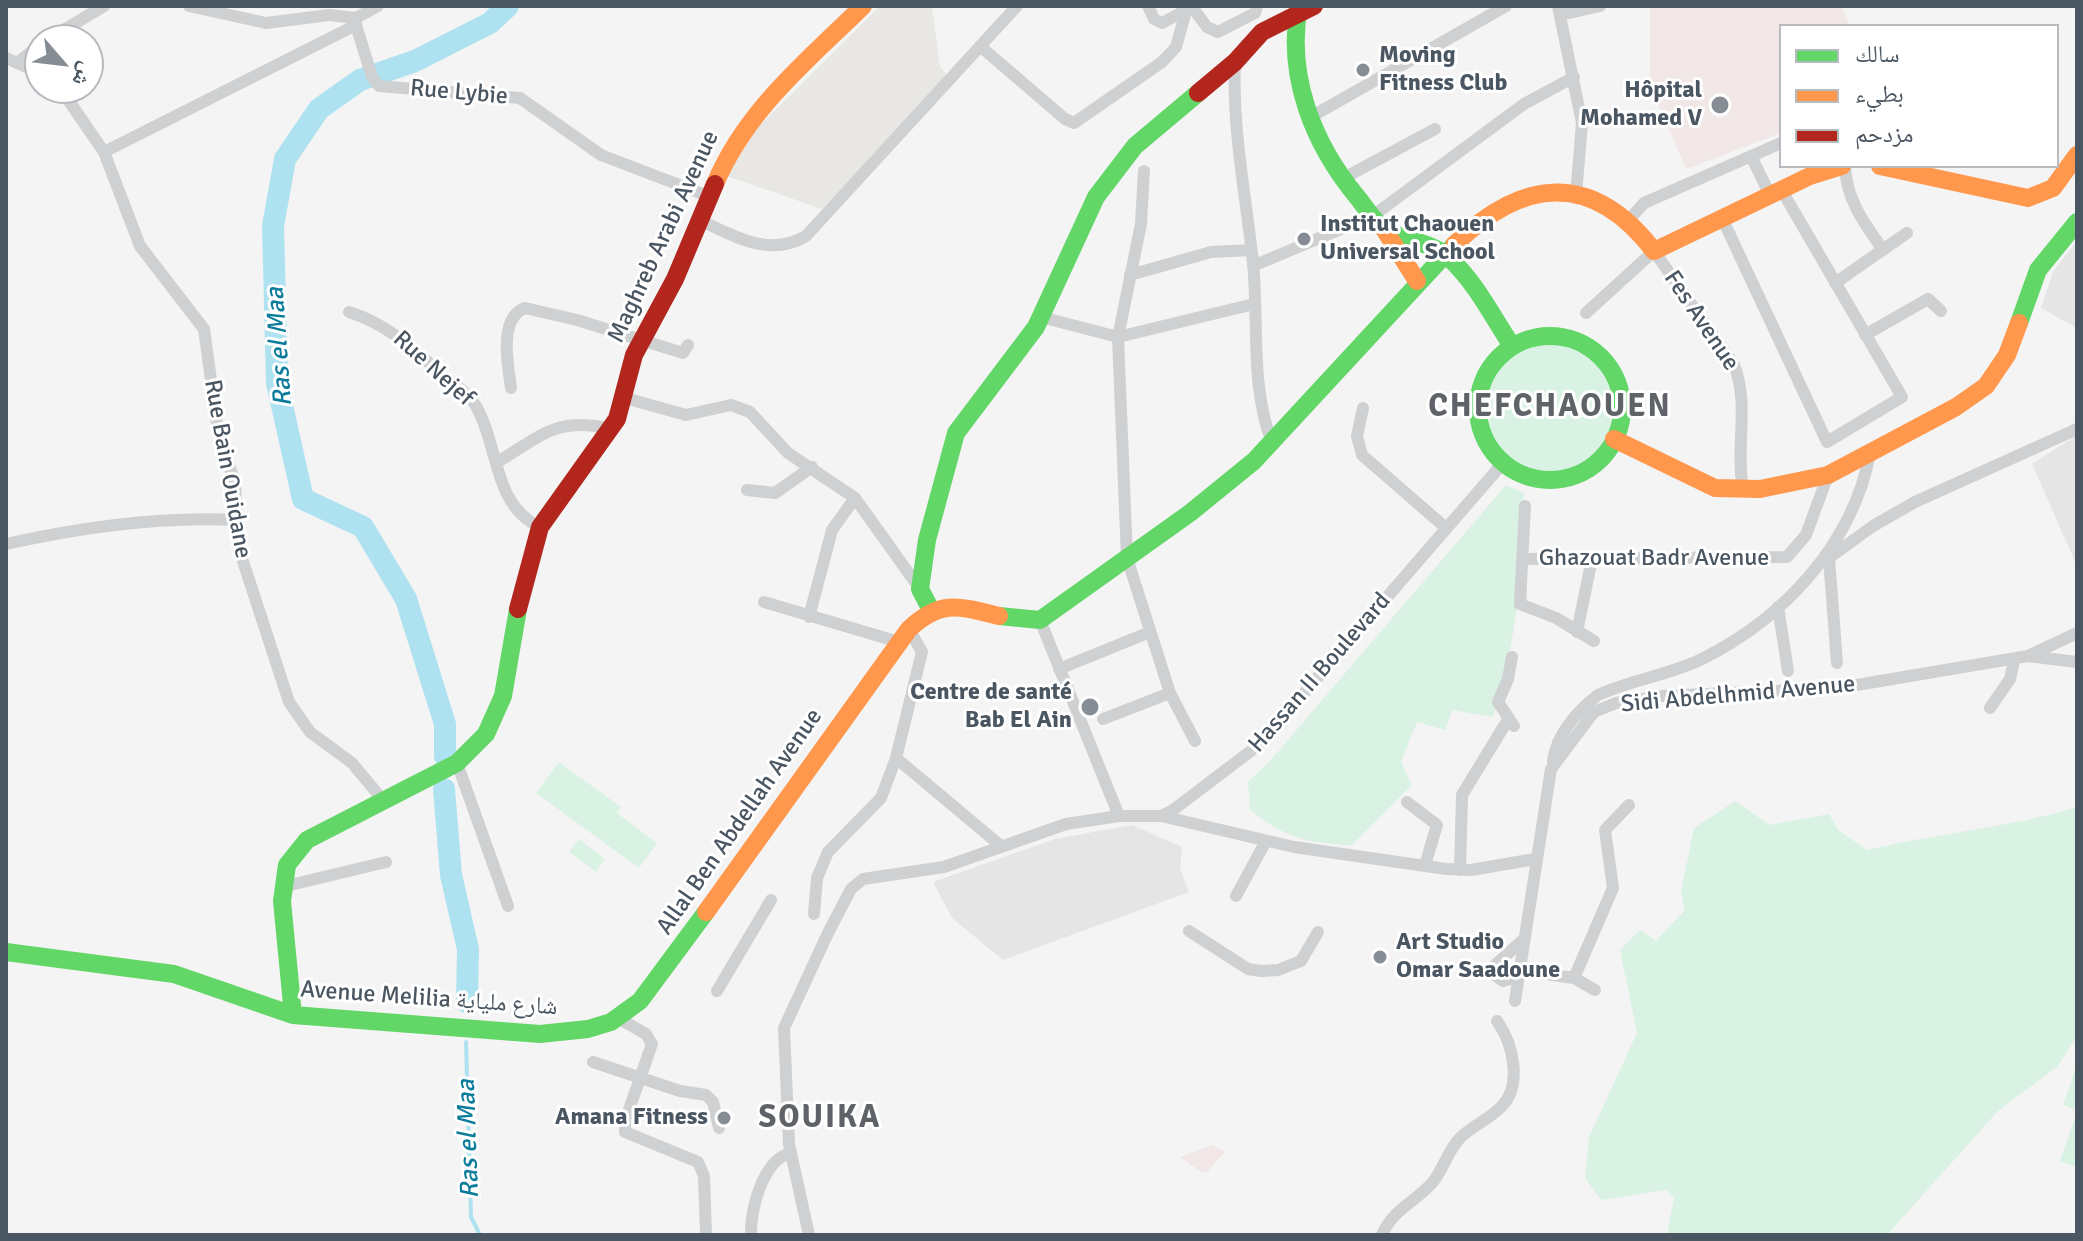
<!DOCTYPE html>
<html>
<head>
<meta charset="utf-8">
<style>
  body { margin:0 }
  #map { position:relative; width:2083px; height:1241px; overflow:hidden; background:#f4f4f4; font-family:Signika,"Noto Naskh Arabic",sans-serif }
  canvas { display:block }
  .frame { position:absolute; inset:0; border:8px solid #4a5661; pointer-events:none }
  .legend { position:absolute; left:1779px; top:24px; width:280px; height:144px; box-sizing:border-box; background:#fff; border:2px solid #b7bbc0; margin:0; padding:10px 14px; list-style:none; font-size:24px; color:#4a5661 }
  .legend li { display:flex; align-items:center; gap:16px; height:40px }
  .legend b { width:40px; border:2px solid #b7bbc0 }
  .north { position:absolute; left:24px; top:24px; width:80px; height:80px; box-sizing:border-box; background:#fff; border:2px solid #b7bbc0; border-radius:50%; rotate:118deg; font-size:22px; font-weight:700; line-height:32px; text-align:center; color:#4a5661 }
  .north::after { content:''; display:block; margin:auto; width:28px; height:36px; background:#868d94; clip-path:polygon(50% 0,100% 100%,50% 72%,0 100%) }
</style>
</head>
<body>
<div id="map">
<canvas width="2083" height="1241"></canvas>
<div class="frame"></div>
<ul class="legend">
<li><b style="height:10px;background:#63d668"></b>سالك</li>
<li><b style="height:10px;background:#ff974d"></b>بطيء</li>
<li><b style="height:10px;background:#b3261e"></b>مزدحم</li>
</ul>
<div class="north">ش</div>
</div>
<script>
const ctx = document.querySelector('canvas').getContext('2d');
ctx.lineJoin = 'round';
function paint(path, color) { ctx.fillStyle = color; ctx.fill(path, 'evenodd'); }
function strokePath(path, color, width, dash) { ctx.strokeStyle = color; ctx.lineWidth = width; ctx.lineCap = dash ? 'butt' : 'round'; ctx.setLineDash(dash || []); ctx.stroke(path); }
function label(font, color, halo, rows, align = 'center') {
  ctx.font = font + ' Signika,"Noto Naskh Arabic",sans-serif'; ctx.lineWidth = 6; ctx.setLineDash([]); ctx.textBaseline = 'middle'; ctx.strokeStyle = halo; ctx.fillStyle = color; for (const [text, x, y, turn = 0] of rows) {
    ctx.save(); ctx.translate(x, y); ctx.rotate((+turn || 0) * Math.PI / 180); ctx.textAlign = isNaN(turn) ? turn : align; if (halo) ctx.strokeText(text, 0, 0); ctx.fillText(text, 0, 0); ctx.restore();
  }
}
const commercial = new Path2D(`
  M 880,6 L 932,6 L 940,67 L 950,78 L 822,209 L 727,176 L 745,140 Z`);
const education = new Path2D(`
  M 2077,241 L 2077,328 L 2041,308 L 2053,272 Z
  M 2077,435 L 2077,566 L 2032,464 Z
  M 1132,825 L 1182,847 L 1180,869 L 1189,892 L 1003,960 L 952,918 L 933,882 L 1055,839 Z`);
const medical = new Path2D(`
  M 1650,6 L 1842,6 L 1849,26 L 1781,26 L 1781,133 L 1686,169 L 1650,85 Z
  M 1213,1145 L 1225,1152 L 1207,1172 L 1201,1172 L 1180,1157 Z`);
const green = new Path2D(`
  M1485 407a65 65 0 1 1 130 0a65 65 0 1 1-130 0Z
  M 1506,485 L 1524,493 L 1518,602 L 1505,682 L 1493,717 L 1452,710 L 1445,730 L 1417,722 L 1401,762 L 1412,785 L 1352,845 C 1309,844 1284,837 1250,810 L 1248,782 L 1270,761 Z
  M 559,762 L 621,807 L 617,813 L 657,843 L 639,868 L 536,793 Z
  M 1735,801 L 1770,825 L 1829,814 L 1838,830 L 1867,850 C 1937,833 2009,828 2077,807 L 2077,1036 L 2057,1067 L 1998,1111 L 1887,1235 L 1667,1235 L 1674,1198 L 1666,1190 L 1601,1200 L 1585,1178 L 1589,1137 L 1637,1033 L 1620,950 L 1640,930 L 1656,941 L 1685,910 L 1681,891 L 1694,828 Z
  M 579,839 L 605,859 L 596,872 L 569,852 Z
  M 2075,1070 L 2077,1070 L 2077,1110 L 2063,1105 Z
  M 2076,1115 L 2077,1115 L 2077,1167 L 2060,1161 Z`);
const stream = new Path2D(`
  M 466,1042 L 471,1217 L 480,1235`);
const river = new Path2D(`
  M 445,756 L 445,724 L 406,599 L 363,527 L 303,499 L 277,383 L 273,226 L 285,159 L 319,109 L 360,80 L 415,61 L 490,23 L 508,6
  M 444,789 L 451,875 L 468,949 L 467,1002`);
const street = new Path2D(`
  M 189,6 L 266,23 L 329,15 L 356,18
  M 378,6 L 356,18 L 356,25 L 372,77 L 379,86 L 520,98 L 601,155 L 708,196
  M 1148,6 L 1154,19 L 1162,23 L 1192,7 L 1207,27 L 1218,32 L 1255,13 L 1257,6
  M 1558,6 L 1582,123 L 1576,195
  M 1560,15 L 1600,6
  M 47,40 L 104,6
  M 980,46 L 1065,119 L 1074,123 L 1162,62 L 1176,47 L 1186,11
  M 6,58 L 40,73
  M 1235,62 C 1232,129 1246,196 1253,263 C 1259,323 1250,385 1272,443
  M 17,63 L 40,45
  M 60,88 L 104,152 L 140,246 L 204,329 L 218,431 L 235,483 L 238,546 L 289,702 L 310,732 L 352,763 L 382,799
  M 1309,118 L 1506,6
  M 104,152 L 356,25
  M 1751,156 L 1770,195
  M 1845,166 C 1846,199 1864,223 1883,250
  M 1144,171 L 1141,224 L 1118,337 L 1127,558 L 1170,693 L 1195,741
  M 1342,179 L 1435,129
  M 1722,218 L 1827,442 L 1902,397 L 1781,189
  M 699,220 C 735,236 769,258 806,236 L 1017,6
  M 1628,221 L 1644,203 L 1781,143
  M 1253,266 L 1374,215 L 1524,104 L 1574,77
  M 1130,275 L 1211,252 L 1251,250
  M 1835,283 L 1907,233
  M 349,312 C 390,325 414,350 445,377 C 456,386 469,393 476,406 C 499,446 493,506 540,527
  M 1586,313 L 1654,251 L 1734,365 C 1750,405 1735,447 1743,489
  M 1041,317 L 1118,337 L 1254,304
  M 1865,335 L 1928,299 L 1941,311
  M 511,388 C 508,366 498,318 525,308 L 577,320 L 683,353 L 688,345
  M 625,398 L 686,415 L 731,405 L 750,412 L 788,453 L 855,498 L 920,589
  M 1363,408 L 1357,436 L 1362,455 L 1446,528
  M 496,463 C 541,436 556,416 611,429
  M 747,490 L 775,493 L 812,467
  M 1525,506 L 1520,604 L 1556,618 L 1594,641
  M 6,544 C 82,527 159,516 237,520
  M 1829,558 L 1873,526 L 1915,502 L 2077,429
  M 1829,558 L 1837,663
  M 1523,559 L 1787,557 L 1806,535 L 1828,475
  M 764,602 L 899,642
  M 1778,607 L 1788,671
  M 809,617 L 832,530 L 855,498
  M 1040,620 L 1119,816
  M 1577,632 L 1592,559
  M 2028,656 L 2077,633
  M 1512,657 L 1508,679 L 1498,702 L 1514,726
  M 1059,669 L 1150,632
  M 1990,708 L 2010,679 L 2014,661
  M 1103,719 L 1170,693
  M 896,758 L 1001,846
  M 1553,761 C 1556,735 1578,710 1598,695 C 1631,680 1669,675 1702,659 C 1784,618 1852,545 1870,454
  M 457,763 L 508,906
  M 1407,802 L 1437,825 L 1425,865
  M 1161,816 L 1294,847 L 1446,869 L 1471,870 L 1535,859
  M 1460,870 L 1462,795 L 1509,718
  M 282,887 L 386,862
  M 1236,896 L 1266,841
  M 814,914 L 817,878 L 828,852 L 881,798 L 896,758 L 922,652 L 909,629
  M 1189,931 L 1248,969 L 1261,971 L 1278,970 L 1301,961 L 1318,932
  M 1518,970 L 1574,978 L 1595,990
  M 1518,977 L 1503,981 L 1496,976 L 1493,967 L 1523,940
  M 1574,978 L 1613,888 L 1605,830 L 1629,805
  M 717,991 L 771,900
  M 1515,1001 L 1551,769 L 1594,712 L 1616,703 L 1661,696 L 1839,688 L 2028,656 L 2077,662
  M 618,1018 L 646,1034 L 652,1044 L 625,1121 L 625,1132 L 698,1162 L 704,1176 L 706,1235
  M 593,1062 L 680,1091 L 706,1095 L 713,1102 L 719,1128
  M 751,1235 C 750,1210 763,1159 791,1153
  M 809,1235 L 789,1144 L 784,1028 L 828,933 L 851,889 L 863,879 L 944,867 L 1066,824 L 1119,816 L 1161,816 L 1173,810 L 1260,744 L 1503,463
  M 1382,1235 C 1393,1209 1414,1203 1432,1183 C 1444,1169 1447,1151 1461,1137 C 1473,1126 1489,1119 1501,1107 C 1523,1086 1513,1043 1497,1021`);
const fast = new Path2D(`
  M 1299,6 C 1286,76 1313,144 1358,198 C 1366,208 1375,223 1386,230 C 1404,241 1432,242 1448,257 C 1475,281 1492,316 1512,346
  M 2019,323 L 2038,270 L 2077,222
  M1478 408a72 72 0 1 1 144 0a72 72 0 1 1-144 0Z
  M 931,610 L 920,589 L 927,540 L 956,433 L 1036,327 L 1096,197 L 1135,146 L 1198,93
  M 999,616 L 1040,620 L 1190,513 L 1254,461 L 1454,245
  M 6,952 L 174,974 L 293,1015 L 540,1034 L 588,1029 L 611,1022 L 640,1001 L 706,912
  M 293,1015 L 282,901 L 287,865 L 307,840 L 457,763 L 486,734 L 503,696 L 518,609`);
const slow = new Path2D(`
  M 1880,166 L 2028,198 L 2053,188 L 2077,155
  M 715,184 C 746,110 807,61 863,6
  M 1384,229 L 1417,281
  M 1454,245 C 1522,178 1592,170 1654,251 L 1810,176 L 1842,166
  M 1614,439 L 1715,488 L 1760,489 L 1828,475 L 1956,407 L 1986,386 L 2007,355 L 2019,323
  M 706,912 L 909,629 C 941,599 959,606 999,616`);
const jam = new Path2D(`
  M 1198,93 L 1235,62 L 1262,32 L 1314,6
  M 518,609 L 540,527 L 617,419 L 634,355 L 675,279 L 715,184`);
const markers = [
  [1363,70,8,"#868d94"],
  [1720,105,10,"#868d94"],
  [1304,239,8,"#868d94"],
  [1090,707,10,"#868d94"],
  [1380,957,8,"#868d94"],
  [724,1118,8,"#868d94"]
];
const poiNames = [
  ["Moving",1379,56],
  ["Fitness Club",1379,84],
  ["Hôpital",1702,91,"right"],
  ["Mohamed V",1702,119,"right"],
  ["Institut Chaouen",1320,225],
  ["Universal School",1320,253],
  ["Centre de santé",1072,693,"right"],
  ["Bab El Ain",1072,721,"right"],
  ["Art Studio",1396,943],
  ["Omar Saadoune",1396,971],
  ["Amana Fitness",708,1118,"right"]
];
const streetNames = [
  ["Rue Lybie",459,93,5],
  ["Maghreb Arabi Avenue",664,237,-65],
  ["Fes Avenue",1701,321,56],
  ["Rue Nejef",433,369,42],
  ["Rue Bain Ouidane",227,469,80],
  ["Ghazouat Badr Avenue",1654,559],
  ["Hassan II Boulevard",1320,673,-49],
  ["Sidi Abdelhmid Avenue",1738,695,-5],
  ["Allal Ben Abdellah Avenue",740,822,-55],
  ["Avenue Melilia شارع ملياية",429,999,4]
];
const waterNames = [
  ["Ras el Maa",280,347,-94],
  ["Ras el Maa",469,1139,-92]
];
const districtNames = [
  ["CHEFCHAOUEN",1550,408],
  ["SOUIKA",820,1119]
];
paint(commercial, '#e8e7e3');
paint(education, '#e6e5e6');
paint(medical, '#f1e7e6');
paint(green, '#d9f2e3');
strokePath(stream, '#aee2f0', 4);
strokePath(river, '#aee2f0', 22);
strokePath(street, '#ced0d2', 12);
strokePath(fast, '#63d668', 18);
strokePath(slow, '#ff974d', 18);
strokePath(jam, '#b3261e', 18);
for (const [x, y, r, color] of markers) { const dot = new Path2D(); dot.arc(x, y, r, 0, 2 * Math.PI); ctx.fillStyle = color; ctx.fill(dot); strokePath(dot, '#fff', 3); }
label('bold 24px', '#4a5661', '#fff', poiNames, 'left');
label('24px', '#4a5661', '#fff', streetNames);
label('italic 26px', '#0c7c9b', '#fff', waterNames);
ctx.letterSpacing = '2px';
label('bold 32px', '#5f6368', '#fff', districtNames);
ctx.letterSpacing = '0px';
</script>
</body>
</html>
